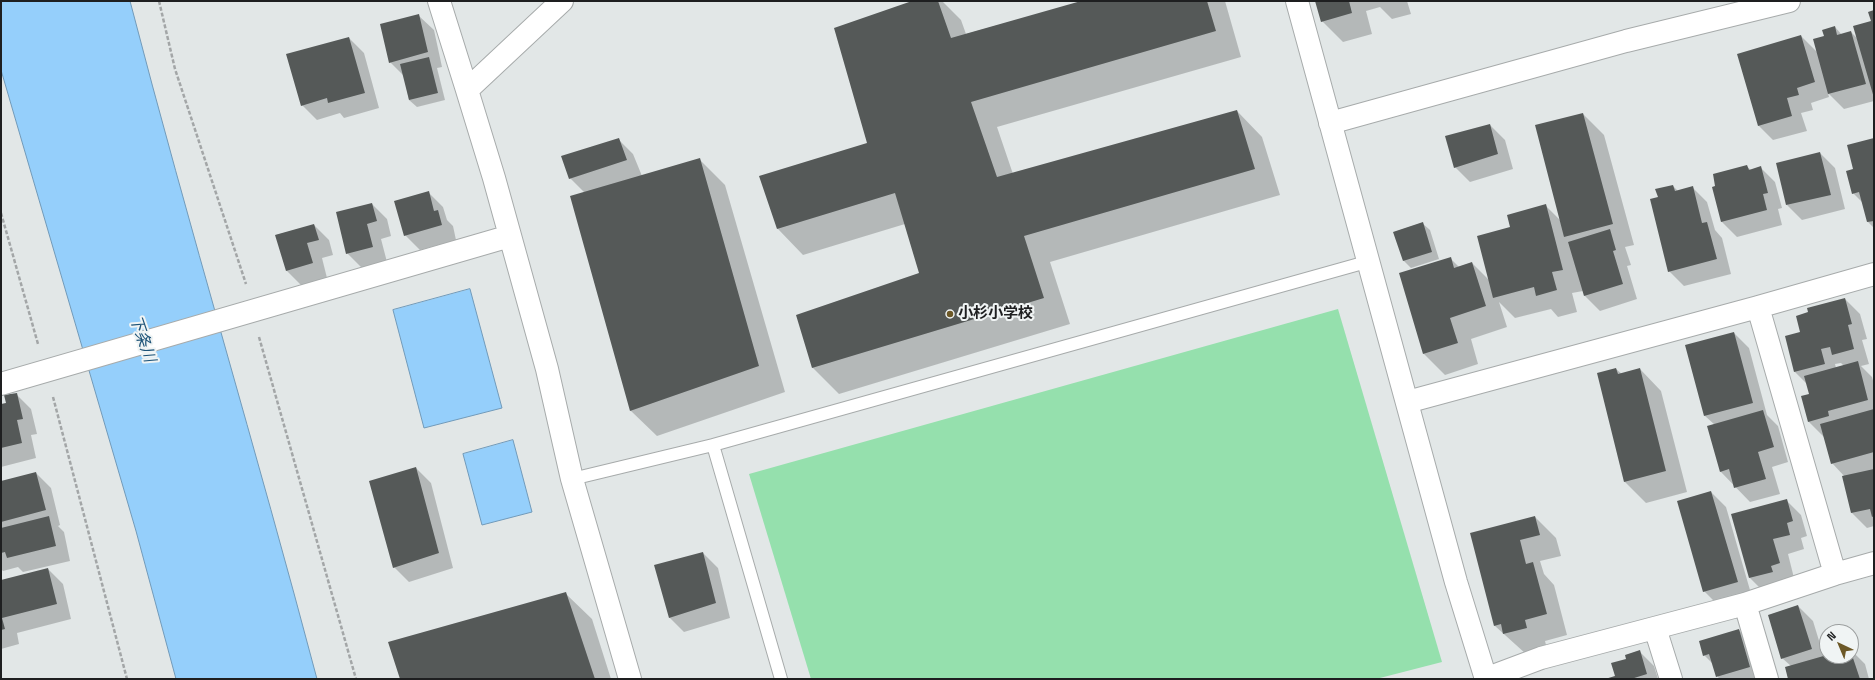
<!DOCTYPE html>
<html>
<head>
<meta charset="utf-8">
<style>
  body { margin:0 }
  #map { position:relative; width:1875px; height:680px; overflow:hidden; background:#e2e7e7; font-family:"Space Grotesk",sans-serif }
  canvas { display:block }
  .frame { position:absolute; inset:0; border:2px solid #1e1f20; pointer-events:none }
  .north { position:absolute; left:1819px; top:624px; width:40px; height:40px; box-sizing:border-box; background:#f0f4f4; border:1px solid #9c9f9f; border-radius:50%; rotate:316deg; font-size:11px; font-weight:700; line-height:16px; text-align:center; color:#1e1f20 }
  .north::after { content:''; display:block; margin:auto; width:14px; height:18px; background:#6c5827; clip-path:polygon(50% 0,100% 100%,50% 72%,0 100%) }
</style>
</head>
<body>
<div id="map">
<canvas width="1875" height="680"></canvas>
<div class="frame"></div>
<div class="north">N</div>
</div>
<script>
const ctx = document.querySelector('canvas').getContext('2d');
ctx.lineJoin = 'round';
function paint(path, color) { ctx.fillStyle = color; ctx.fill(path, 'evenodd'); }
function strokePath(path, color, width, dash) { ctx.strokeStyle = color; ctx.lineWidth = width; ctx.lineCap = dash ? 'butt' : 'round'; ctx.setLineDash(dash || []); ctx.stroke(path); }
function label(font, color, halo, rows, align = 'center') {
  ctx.font = font + ' "Space Grotesk","Noto Sans JP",sans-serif'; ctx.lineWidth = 4; ctx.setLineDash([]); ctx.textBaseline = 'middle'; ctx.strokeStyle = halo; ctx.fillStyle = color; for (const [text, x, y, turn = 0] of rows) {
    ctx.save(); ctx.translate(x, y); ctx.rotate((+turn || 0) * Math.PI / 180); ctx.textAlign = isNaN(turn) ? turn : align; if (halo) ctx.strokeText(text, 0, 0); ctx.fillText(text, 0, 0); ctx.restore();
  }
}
const green = new Path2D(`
  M 1338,309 L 1442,662 L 1376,679 L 811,679 L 749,474 Z`);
const water = new Path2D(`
  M 1,1 L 130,1 C 189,228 257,452 317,679 L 176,679 L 136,531 L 1,70 Z
  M 470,289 L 502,408 L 424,428 L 393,310 Z
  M 513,440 L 532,512 L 482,525 L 463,454 Z`);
const shadow = new Path2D(`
  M 915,1 L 942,1 L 961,20 L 966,34 L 1085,1 L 1225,1 L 1241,57 L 997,127 L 1013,174 L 1237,111 L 1262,137 L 1280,195 L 1050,262 L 1070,324 L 839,394 L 813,368 L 797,316 L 920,274 L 905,224 L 803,255 L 778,229 L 760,177 L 868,144 Z
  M 1316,1 L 1407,1 L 1411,14 L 1392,19 L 1380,7 L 1366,11 L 1372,34 L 1343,42 L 1322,21 Z
  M 1874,11 L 1874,101 L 1844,109 L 1828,93 L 1829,97 L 1811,103 L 1813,110 L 1801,113 L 1807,131 L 1773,140 L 1758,125 L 1801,36 L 1818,53 L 1825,37 L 1835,27 L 1842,35 L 1851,32 L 1858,39 L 1872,22 Z
  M 419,16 L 434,30 L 442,67 L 437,68 L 445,100 L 417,107 L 409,100 L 404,76 L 390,62 Z
  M 349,38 L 364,53 L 379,108 L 344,118 L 340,113 L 317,120 L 302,105 Z
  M 1583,114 L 1604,135 L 1634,245 L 1625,247 L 1631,265 L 1627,266 L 1637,299 L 1600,311 L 1585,296 L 1583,291 L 1572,293 L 1577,312 L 1558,317 L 1551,309 L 1515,318 L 1499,302 L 1507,327 L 1471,339 L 1478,364 L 1445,375 L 1424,354 L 1451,259 L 1459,267 L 1472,263 L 1490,281 L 1511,228 L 1546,206 L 1561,221 Z
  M 1490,125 L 1505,140 L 1513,169 L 1470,182 L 1455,167 Z
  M 618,139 L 633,154 L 642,176 L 700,160 L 725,185 L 785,392 L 657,436 L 631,411 L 585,193 L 570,178 Z
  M 1874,139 L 1874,228 L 1868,222 L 1863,203 L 1853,193 L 1854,169 Z
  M 1820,153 L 1835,168 L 1845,209 L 1802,220 L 1787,205 Z
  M 1746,166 L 1751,170 L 1760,167 L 1775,182 L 1782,208 L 1778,209 L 1782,225 L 1737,237 L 1722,222 L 1713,188 Z
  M 1673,186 L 1678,191 L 1692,187 L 1707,202 L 1715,230 L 1722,238 L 1731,274 L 1684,286 L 1669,271 L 1659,198 Z
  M 428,192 L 443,207 L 447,220 L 453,226 L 456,240 L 420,250 L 405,235 Z
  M 372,204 L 387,219 L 391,236 L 381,239 L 387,262 L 362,268 L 347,253 Z
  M 1422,223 L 1430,230 L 1439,259 L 1411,268 L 1404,261 L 1395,232 Z
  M 314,225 L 329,240 L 333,255 L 322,258 L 327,278 L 302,286 L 287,271 L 276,235 Z
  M 1845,299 L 1860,314 L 1867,339 L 1862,340 L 1869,364 L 1861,366 L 1872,377 L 1874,384 L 1874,526 L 1867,528 L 1852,513 L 1845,477 L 1832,463 L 1824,437 L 1809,422 L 1810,394 L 1807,384 L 1795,372 L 1802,333 ZM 1841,363 L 1844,366 L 1836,368 L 1835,364 Z
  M 1734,333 L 1749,348 L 1767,415 L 1778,426 L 1788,462 L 1772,467 L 1780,494 L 1750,502 L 1721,472 L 1715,425 L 1705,416 Z
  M 1616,369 L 1622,374 L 1640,369 L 1661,391 L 1687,492 L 1646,503 L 1625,482 L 1598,374 Z
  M 16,394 L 31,409 L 37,434 L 31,435 L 36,458 L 1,467 L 1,405 L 7,403 Z
  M 416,468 L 431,483 L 453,568 L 409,582 L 394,567 Z
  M 36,473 L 51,488 L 60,525 L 58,526 L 64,532 L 70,561 L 23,572 L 18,567 L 3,571 L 1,569 L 1,482 Z
  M 1711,492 L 1726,507 L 1752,597 L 1719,606 L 1704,591 Z
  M 1786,500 L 1801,515 L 1807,536 L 1801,538 L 1804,549 L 1788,554 L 1794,578 L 1765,593 L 1750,578 L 1732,515 Z
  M 1535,517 L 1556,538 L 1561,556 L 1540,561 L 1544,574 L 1554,585 L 1567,635 L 1545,641 L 1547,649 L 1526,654 L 1495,626 L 1471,534 Z
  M 703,553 L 718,568 L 730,618 L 684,632 L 669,617 Z
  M 48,569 L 63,584 L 71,619 L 17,633 L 19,644 L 1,649 L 1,581 Z
  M 566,594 L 592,619 L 611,679 L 401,679 Z
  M 1798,606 L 1813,621 L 1824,657 L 1851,656 L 1851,650 L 1865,664 L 1869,679 L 1789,679 L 1791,666 L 1782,658 Z
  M 1739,630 L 1754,645 L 1764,679 L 1719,679 L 1713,664 L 1704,655 Z
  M 1639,651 L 1654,666 L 1658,679 L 1607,679 L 1616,676 L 1627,660 Z`);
const building = new Path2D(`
  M 912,1 L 938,1 L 951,38 L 1081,1 L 1207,1 L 1216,31 L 971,102 L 997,177 L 1237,110 L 1255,169 L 1024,236 L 1044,298 L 812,368 L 796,315 L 919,273 L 895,193 L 777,229 L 759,176 L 867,143 L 834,28 Z
  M 1315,1 L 1349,1 L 1352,13 L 1321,22 Z
  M 1874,10 L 1874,98 L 1853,26 L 1871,21 L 1868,12 Z
  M 419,14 L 428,52 L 389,63 L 380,24 Z
  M 1835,26 L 1837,35 L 1851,31 L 1866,84 L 1828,94 L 1813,39 L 1824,36 L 1822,30 Z
  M 1801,35 L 1815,82 L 1797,88 L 1799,95 L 1787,98 L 1792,116 L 1758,126 L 1737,54 Z
  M 349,37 L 365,93 L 328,103 L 327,98 L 301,106 L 286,54 Z
  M 429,57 L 438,93 L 409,100 L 400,64 Z
  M 1583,113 L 1613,224 L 1564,237 L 1535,125 Z
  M 1490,124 L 1498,154 L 1454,168 L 1445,136 Z
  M 619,138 L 627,160 L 569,179 L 561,156 Z
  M 1874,138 L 1874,221 L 1867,222 L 1859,192 L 1852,194 L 1846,171 L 1853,169 L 1847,145 Z
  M 1820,152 L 1831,195 L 1786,205 L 1776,163 Z
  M 700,158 L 759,366 L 630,411 L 570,196 Z
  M 1747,165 L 1749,170 L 1761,166 L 1768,193 L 1763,194 L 1767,210 L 1721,222 L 1712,187 L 1715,186 L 1713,174 Z
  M 1673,185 L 1675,191 L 1693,186 L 1702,223 L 1707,222 L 1717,259 L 1668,272 L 1650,199 L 1658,197 L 1655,189 Z
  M 429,191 L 434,211 L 438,210 L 442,225 L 404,236 L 394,201 Z
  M 372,203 L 377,221 L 367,224 L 373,247 L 346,254 L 336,212 Z
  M 1546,204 L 1563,270 L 1552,272 L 1557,290 L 1536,296 L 1534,287 L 1493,298 L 1477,236 L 1510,227 L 1507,215 Z
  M 1423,222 L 1432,252 L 1403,261 L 1393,232 Z
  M 314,224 L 319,240 L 307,243 L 313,263 L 286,271 L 275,235 Z
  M 1610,229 L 1616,250 L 1613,251 L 1623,284 L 1584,296 L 1568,242 Z
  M 1451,257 L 1454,268 L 1472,262 L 1486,306 L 1450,318 L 1458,343 L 1423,354 L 1399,273 Z
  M 1845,298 L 1852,324 L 1848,325 L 1854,349 L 1832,355 L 1830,347 L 1821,349 L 1825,364 L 1794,372 L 1785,336 L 1800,332 L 1796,316 L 1808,312 L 1807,308 Z
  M 1734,332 L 1753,403 L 1704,416 L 1685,345 Z
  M 1858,361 L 1868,400 L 1828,411 L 1829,416 L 1808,422 L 1801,396 L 1809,394 L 1804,376 Z
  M 1616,368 L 1618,374 L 1640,368 L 1666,471 L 1624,482 L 1597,373 Z
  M 17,393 L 23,419 L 17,420 L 22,443 L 1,448 L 1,404 L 6,403 L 4,395 Z
  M 1874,409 L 1874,452 L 1831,464 L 1820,424 Z
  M 1763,410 L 1774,447 L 1758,452 L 1766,479 L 1734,488 L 1729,469 L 1720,472 L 1707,426 Z
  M 416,467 L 439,553 L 393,568 L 369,481 Z
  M 1874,469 L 1874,516 L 1872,517 L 1870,509 L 1851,513 L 1842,476 Z
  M 36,472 L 46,510 L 1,522 L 1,481 Z
  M 1711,491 L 1738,582 L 1703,592 L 1677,501 Z
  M 1787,499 L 1793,521 L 1787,523 L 1790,535 L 1773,539 L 1780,563 L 1771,566 L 1773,572 L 1749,578 L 1731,514 Z
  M 49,516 L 56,546 L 7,558 L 5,552 L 1,553 L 1,528 Z
  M 1535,516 L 1540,535 L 1520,540 L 1526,564 L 1533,562 L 1547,614 L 1525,620 L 1527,628 L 1503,634 L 1501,624 L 1494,626 L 1470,533 Z
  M 703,552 L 716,603 L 669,618 L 654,565 Z
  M 48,568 L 57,604 L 2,618 L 5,629 L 1,630 L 1,580 Z
  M 566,592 L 595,679 L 400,679 L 388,642 Z
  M 1798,605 L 1812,649 L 1781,659 L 1768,615 Z
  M 1739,629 L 1750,667 L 1716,677 L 1709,654 L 1703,656 L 1699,641 Z
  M 1640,650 L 1647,674 L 1631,679 L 1605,679 L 1615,676 L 1611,663 L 1626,659 L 1625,655 Z
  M 1851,652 L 1860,679 L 1788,679 L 1785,667 L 1827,655 L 1851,656 Z`);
const path = new Path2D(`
  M 159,1 L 175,69 L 246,284
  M 1,213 L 38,344
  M 259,337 L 356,679
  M 53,397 L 127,679`);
const lane = new Path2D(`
  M 713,445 L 1370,261
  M 572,479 L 713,445 L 781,679`);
const street = new Path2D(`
  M 439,1 L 467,90
  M 562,1 L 467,90 L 494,178 L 547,369 L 572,479 L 630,679
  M 1297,1 L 1456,582 L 1486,679
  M 1330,123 L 1626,41 L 1789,1
  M 1758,307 L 1874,274
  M 1,384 L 510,236
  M 1407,402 L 1758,307 L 1835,574
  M 1745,604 L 1767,679
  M 1655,628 L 1671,679
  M 1485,679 L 1541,658 L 1745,604 L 1835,574 L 1874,563`);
const markers = [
  [950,314,4,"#6c5827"]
];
const poiNames = [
  ["小杉小学校",958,314]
];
const waterNames = [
  ["下条川",142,339,71]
];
paint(green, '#95e0ad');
paint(water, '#95cffb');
strokePath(water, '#719ab9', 1);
paint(shadow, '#0003');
paint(building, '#555958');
strokePath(lane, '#a7abab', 14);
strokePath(street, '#a7abab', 24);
strokePath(path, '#a3a6a7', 2.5, [4, 2]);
strokePath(lane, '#fff', 12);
strokePath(street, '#fff', 22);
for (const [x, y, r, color] of markers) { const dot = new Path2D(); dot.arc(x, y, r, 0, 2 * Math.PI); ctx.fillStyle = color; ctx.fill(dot); strokePath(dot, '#f0f4f4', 1.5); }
label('bold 15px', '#1e1f20', '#f0f4f4', poiNames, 'left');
label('italic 16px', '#1c5277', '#f0f4f4', waterNames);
</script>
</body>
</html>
